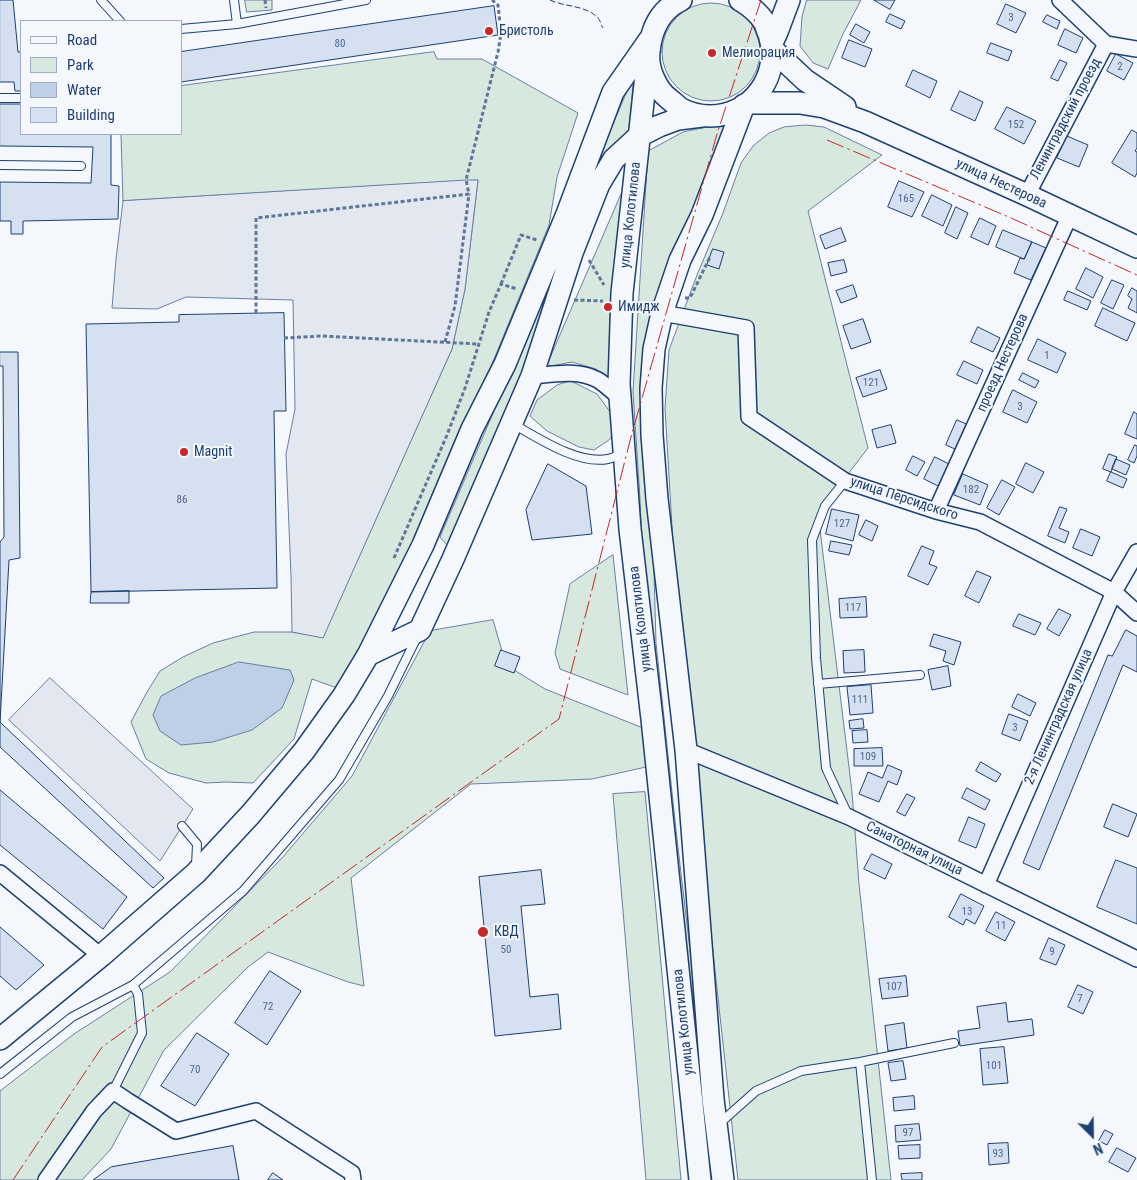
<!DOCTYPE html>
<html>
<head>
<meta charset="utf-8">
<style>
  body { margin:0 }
  #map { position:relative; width:1137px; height:1180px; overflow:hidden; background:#f4f7fb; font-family:"Roboto Condensed",sans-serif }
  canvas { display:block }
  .legend { position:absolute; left:20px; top:20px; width:162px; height:115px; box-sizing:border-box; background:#f4f7fb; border:1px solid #9eadc5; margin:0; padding:6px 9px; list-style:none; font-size:15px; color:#1d3f73 }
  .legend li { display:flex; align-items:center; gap:10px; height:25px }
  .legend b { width:25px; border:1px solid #9eadc5 }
  .north { position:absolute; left:1067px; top:1110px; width:50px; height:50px; -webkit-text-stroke:4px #f4f7fb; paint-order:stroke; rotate:157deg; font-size:14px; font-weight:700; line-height:20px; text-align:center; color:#1d3f73 }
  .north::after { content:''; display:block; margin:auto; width:18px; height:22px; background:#1d3f73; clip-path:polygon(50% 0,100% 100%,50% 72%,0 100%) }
</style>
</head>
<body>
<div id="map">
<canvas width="1137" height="1180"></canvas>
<ul class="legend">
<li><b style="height:6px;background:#f4f7fb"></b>Road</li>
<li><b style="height:14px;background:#d7e8df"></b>Park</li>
<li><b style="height:14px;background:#bed0e5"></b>Water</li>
<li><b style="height:14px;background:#d5e0f0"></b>Building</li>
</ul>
<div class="north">N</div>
</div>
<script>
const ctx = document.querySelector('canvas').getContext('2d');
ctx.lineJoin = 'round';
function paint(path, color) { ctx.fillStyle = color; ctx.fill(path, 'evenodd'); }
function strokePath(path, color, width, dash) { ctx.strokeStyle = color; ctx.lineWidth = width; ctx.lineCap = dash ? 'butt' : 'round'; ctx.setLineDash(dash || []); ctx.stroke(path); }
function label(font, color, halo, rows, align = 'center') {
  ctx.font = font + ' "Roboto Condensed",sans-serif'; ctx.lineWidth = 4; ctx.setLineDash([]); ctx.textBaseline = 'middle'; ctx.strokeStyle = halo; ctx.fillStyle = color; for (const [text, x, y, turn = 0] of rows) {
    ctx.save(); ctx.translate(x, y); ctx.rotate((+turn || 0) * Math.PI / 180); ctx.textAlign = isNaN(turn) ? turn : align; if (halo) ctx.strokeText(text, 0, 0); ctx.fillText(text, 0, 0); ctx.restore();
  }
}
const green = new Path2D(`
  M 245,0 L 272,0 L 272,10 L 247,12 Z
  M 807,0 L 861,0 L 843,34 L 828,69 L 813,63 L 800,46 L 802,17 Z
  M662 52a49 49 0 1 1 98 0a49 49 0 1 1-98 0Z
  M 434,52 L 437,59 L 482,59 L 578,113 L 557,177 L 549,225 L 458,447 L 358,657 L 337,688 L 312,679 L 294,739 L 253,783 L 226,782 L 206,783 L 169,773 L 146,759 L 131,722 L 147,692 L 160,671 L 183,657 L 213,643 L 254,632 L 292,632 L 323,637 L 452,349 L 465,289 L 478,180 L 123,201 L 121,134 L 181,134 L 181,86 Z
  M 634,75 L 628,139 L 456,539 L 447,545 L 440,537 L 532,322 L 581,199 Z
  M 734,122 L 654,312 L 652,501 L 656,643 L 677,839 L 717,1180 L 705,1180 L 644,601 L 640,499 L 633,392 L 648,151 L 683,132 Z
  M 806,125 L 824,127 L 882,155 L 808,211 L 868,448 L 818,513 L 852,792 L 859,884 L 891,1180 L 738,1180 L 693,770 L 674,561 L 665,408 L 669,350 L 697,275 L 723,213 L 741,163 L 753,146 L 769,133 L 784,127 Z
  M 627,188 L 609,379 L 596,369 L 572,362 L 546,367 L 621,194 Z
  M 571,381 L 597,394 L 613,416 L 615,431 L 609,440 L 594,450 L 579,447 L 547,431 L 530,416 L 537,400 L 557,385 Z
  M 613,555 L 628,695 L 560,669 L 555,653 L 570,584 Z
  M 493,620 L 506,665 L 545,689 L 643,728 L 646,767 L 592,779 L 471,784 L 351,878 L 364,986 L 348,982 L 268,952 L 248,967 L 164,1050 L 111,1149 L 82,1180 L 0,1180 L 0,1091 L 74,1034 L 170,972 L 282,858 L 352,776 L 430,631 Z
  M 645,792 L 681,1180 L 646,1180 L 613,794 Z`);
const parking = new Path2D(`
  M 466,180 L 478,180 L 465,289 L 452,349 L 323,638 L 292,632 L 291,576 L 286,454 L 295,409 L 293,300 L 186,297 L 157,309 L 112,308 L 116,259 L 123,201 Z
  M 50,678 L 193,809 L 160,861 L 9,720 Z`);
const water = new Path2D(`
  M 239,662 L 290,670 L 294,680 L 282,708 L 252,730 L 213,742 L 181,745 L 160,731 L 153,715 L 161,696 L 195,678 Z`);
const building = new Path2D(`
  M 0,0 L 13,0 L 18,52 L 21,52 L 21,91 L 15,91 L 14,82 L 0,82 Z
  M 874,0 L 895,0 L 890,9 Z
  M 1006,4 L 1026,13 L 1016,33 L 997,24 Z
  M 494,6 L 498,35 L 181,82 L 181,52 Z
  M 890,14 L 905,21 L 901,29 L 886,22 Z
  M 1047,15 L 1060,21 L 1057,29 L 1043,22 Z
  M 856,24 L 870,32 L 864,43 L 850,35 Z
  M 1065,29 L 1083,38 L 1076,53 L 1058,45 Z
  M 849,40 L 872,49 L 865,67 L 842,58 Z
  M 991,43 L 1012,51 L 1008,61 L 987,53 Z
  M 1116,54 L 1133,63 L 1124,80 L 1107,71 Z
  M 1060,60 L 1067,63 L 1058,81 L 1051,78 Z
  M 913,70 L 937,81 L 930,98 L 906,86 Z
  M 960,91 L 983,102 L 975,121 L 951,110 Z
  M 0,104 L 21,104 L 21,134 L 111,134 L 111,185 L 119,186 L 118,219 L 23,221 L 23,234 L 11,234 L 11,221 L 0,221 L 0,182 L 91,183 L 93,147 L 0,146 Z
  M 1007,107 L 1036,121 L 1024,144 L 995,129 Z
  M 1132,130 L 1137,133 L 1137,148 L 1135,151 L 1137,152 L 1137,173 L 1135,177 L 1112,163 Z
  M 1067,136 L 1088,145 L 1079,167 L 1057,158 Z
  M 899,181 L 924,192 L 912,217 L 888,207 Z
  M 932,195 L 952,205 L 943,226 L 922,216 Z
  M 956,207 L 968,213 L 957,239 L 945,233 Z
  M 980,218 L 996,226 L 988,245 L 971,237 Z
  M 841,228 L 846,241 L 825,249 L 820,236 Z
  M 1003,230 L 1032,242 L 1024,259 L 996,247 Z
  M 1032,242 L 1046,248 L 1031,280 L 1014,273 L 1020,258 L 1024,259 Z
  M 713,249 L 724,252 L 719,269 L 707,265 Z
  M 844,260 L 847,272 L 831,276 L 828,263 Z
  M 1086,268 L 1103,277 L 1093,298 L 1076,289 Z
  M 1112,280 L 1124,285 L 1113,309 L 1101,303 Z
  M 853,285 L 857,297 L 841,303 L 836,291 Z
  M 1132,288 L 1137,291 L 1137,313 L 1128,308 L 1132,299 L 1128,296 Z
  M 1068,291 L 1091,301 L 1087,310 L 1064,300 Z
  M 1103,308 L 1135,323 L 1127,341 L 1095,326 Z
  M 284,313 L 286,411 L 274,411 L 277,588 L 91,592 L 86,324 L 179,322 L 179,315 Z
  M 863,319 L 871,342 L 851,349 L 843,326 Z
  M 978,327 L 1000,338 L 993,352 L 971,342 Z
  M 1038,339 L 1066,353 L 1057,373 L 1028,360 Z
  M 0,352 L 18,352 L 20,558 L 9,560 L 0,722 L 164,878 L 153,888 L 0,747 L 0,542 L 4,537 L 3,366 L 0,366 Z
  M 964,361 L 983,370 L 977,384 L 957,375 Z
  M 880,370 L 887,389 L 863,397 L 856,378 Z
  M 1023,373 L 1039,381 L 1035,388 L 1019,380 Z
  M 1013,390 L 1037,402 L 1027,423 L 1003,412 Z
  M 1134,412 L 1137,414 L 1137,439 L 1125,434 Z
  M 957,420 L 969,425 L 957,450 L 946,445 Z
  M 891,425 L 896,443 L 877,448 L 872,430 Z
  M 1135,445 L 1137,446 L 1137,456 L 1134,463 L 1128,460 Z
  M 1109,454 L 1117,457 L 1111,472 L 1103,469 Z
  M 913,456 L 925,462 L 917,476 L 906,470 Z
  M 935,457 L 951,465 L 940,487 L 924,479 Z
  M 1116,459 L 1130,465 L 1126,475 L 1112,469 Z
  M 1026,463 L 1044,472 L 1033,493 L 1016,484 Z
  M 548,464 L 586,486 L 592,534 L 532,540 L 526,510 Z
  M 1111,472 L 1127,479 L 1123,488 L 1107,481 Z
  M 963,474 L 988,485 L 980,505 L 954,495 Z
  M 1002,480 L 1015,487 L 999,515 L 987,508 Z
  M 1060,507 L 1067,509 L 1059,528 L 1069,532 L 1065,543 L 1048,536 Z
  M 832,509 L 859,515 L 853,541 L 826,534 Z
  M 866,520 L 878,526 L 872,541 L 859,535 Z
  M 1081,529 L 1100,537 L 1092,556 L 1073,548 Z
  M 831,541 L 852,545 L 849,555 L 829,551 Z
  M 922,546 L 934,551 L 929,564 L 937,567 L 928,585 L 908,576 Z
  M 977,571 L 991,577 L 979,603 L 965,596 Z
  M 129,591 L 129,603 L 90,603 L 91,592 Z
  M 866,597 L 867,617 L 840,618 L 839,599 Z
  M 1059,609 L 1071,615 L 1059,636 L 1047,629 Z
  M 1019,614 L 1041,623 L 1035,635 L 1013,626 Z
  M 1126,630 L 1137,636 L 1137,672 L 1123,665 L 1039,870 L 1023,863 L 1108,655 L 1112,656 Z
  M 934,634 L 961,642 L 954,665 L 943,661 L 946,651 L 930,646 Z
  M 501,650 L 520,657 L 514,673 L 495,666 Z
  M 864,650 L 865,672 L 844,673 L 843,651 Z
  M 948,666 L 951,686 L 932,690 L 928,670 Z
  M 871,685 L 873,713 L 850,715 L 847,687 Z
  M 1018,694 L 1036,703 L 1030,716 L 1012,707 Z
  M 1009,714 L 1028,721 L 1020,741 L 1002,734 Z
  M 863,719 L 864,728 L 850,729 L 849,721 Z
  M 867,730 L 868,742 L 853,743 L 852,731 Z
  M 882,748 L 883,766 L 854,766 L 854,749 Z
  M 981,762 L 1001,774 L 996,782 L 976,771 Z
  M 888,765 L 902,771 L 897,785 L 888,781 L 879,802 L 859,794 L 868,772 L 882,778 Z
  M 967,788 L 990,800 L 985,810 L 962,798 Z
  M 0,790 L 127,897 L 103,929 L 0,845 Z
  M 907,794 L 915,798 L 905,816 L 897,812 Z
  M 1113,804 L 1137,814 L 1128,837 L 1104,827 Z
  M 969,817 L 985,824 L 976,848 L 959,841 Z
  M 872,854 L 892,864 L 885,879 L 864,869 Z
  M 1116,860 L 1137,868 L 1137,924 L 1097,907 Z
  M 541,870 L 545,904 L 521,906 L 530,997 L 558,994 L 561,1029 L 495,1036 L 479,877 Z
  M 961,894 L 984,906 L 975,924 L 966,919 L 963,925 L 949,917 Z
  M 996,912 L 1015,922 L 1005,941 L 986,931 Z
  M 0,927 L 44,965 L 16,990 L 0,976 Z
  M 1049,938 L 1065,945 L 1056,965 L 1040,959 Z
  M 270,971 L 301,991 L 267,1045 L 235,1023 Z
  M 906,976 L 908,996 L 882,999 L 879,979 Z
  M 1078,985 L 1093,992 L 1083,1014 L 1068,1007 Z
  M 1006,1003 L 1008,1022 L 1032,1019 L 1034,1035 L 960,1046 L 958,1031 L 980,1028 L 977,1007 Z
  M 904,1023 L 907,1048 L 888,1051 L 885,1026 Z
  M 197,1033 L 229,1054 L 195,1106 L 161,1086 Z
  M 1004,1047 L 1008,1083 L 983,1085 L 980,1049 Z
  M 903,1061 L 906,1079 L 891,1081 L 888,1063 Z
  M 914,1096 L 915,1109 L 894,1111 L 893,1098 Z
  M 919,1124 L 921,1140 L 896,1142 L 895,1126 Z
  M 1105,1130 L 1113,1134 L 1107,1145 L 1099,1141 Z
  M 1008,1143 L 1009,1163 L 989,1165 L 988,1144 Z
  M 920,1145 L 920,1158 L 899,1159 L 898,1146 Z
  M 233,1146 L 239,1180 L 93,1180 L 111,1167 Z
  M 1117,1148 L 1136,1158 L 1128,1172 L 1109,1162 Z
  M 273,1173 L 283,1180 L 268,1180 Z
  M 922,1173 L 922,1180 L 902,1180 L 901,1174 Z`);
const path = new Path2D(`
  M 265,0 L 266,8
  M 589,260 L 604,285
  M 501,284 L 521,235 L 537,240
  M 685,298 L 690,298 L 710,257
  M 574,300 L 603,301
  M 256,313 L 256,218 L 469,194 L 466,180 L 498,52 L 501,33 L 498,5 L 492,0
  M 284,338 L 322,336 L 478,344
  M 445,342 L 455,306 L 469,194
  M 394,558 L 447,435 L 465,388 L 489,312 L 501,284 L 517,289`);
const lane = new Path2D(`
  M 101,0 L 120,21
  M 234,0 L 237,24
  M 181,29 L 237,24 L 366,0
  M 0,98 L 21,98
  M 0,165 L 81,166
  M 513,424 C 538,438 578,465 608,459 C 613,458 618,455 622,453
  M 845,481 L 825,506 L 812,540 L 816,658 L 826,768 L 848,815
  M 818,684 L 920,675
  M 182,826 L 197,844 L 196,866
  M 860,1062 L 872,1180
  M 0,1074 L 72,1017 L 133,985 L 243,891 L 339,780 L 388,696 L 417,637
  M 113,1091 L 142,1033 L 138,994 L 133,985
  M 720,1123 L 756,1091 L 801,1071 L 860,1062 L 954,1043`);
const street = new Path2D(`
  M 1060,0 L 1106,44
  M 1027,195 L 1106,44 L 1137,49
  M 662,313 L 746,328 L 749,417 L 845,481 L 936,511 L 980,522 L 1114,592 L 1137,613
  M 532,376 C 554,374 578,369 598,380 C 606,385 613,392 620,398
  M 936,511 L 1070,215
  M 686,750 L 849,817 L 1137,959
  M 0,873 L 101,956
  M 986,885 L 1114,592 L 1137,552
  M 46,1180 L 94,1111 L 113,1091 L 128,1101 L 176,1131 L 256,1111 L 352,1173 L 353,1180`);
const secondary = new Path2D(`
  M 681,0 C 660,10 651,30 649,52 C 647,68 656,89 669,99 C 673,102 677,106 681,109 C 689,113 701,116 710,116 C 753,116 782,74 769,34 C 767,31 766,26 765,23 C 759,13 750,6 740,0
  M 772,43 L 777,32 L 789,0
  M 772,49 L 805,80 L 845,107
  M 648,57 L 622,293 L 619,384 L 630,529 L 652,719 L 700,1180
  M 749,103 L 800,103 L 824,107 L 865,122 L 1027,195 L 1137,247
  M 368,655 L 420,630 L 453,559 L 532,376 L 572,253 L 599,184 L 614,159 L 639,136 L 659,126 L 678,119 L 702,116
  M 0,1039 L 101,956 L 196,873 L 250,815 L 304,751 L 344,695 L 368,655 L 423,545 L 472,429 L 505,364 L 567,214 L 613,92 L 650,39
  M 723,1180 L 713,1099 L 686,750 L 657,499 L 652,435 L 651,388 L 654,349 L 662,313 L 680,260 L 702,215 L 744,105`);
const fence = new Path2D(`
  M 550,0 C 564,7 585,5 597,17 C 600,19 601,25 603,28`);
const power = new Path2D(`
  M 827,140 L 1011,218 L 1137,275
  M 13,1180 L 102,1047 L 559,719 L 631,437 L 717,134 L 761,0`);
const markers = [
  [489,31,5,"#c62828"],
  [712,53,5,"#c62828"],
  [608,307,5,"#c62828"],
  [184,452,5,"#c62828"],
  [483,932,6,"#c62828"]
];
const numberNames = [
  ["3",1011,18],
  ["80",340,44],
  ["2",1120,67],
  ["152",1016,125],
  ["165",906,199],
  ["1",1047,356],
  ["121",871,383],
  ["3",1020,407],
  ["182",971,490],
  ["86",182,500],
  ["127",842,524],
  ["117",853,608],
  ["111",860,700],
  ["3",1015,728],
  ["109",868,757],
  ["13",967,912],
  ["11",1001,926],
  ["50",506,950],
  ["9",1052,952],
  ["107",894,987],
  ["7",1080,999],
  ["72",268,1007],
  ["101",994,1066],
  ["70",195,1070],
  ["97",908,1133],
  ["93",998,1154]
];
const poiNames = [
  ["Бристоль",499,31],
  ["Мелиорация",722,53],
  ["Имидж",618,307],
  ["Magnit",194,452],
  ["КВД",494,932]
];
const streetNames = [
  ["Ленинградский проезд",1066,119,-62],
  ["улица Нестерова",1001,184,25],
  ["улица Колотилова",631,215,-84],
  ["проезд Нестерова",1003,363,-66],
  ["улица Персидского",904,499,18],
  ["улица Колотилова",641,619,-97],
  ["2-я Ленинградская улица",1059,717,-66],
  ["Санаторная улица",914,849,26],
  ["улица Колотилова",684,1022,-96]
];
paint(green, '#d7e8df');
strokePath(green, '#687fa3', 1);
paint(parking, '#e3e8f0');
strokePath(parking, '#687fa3', 1);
paint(water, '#bed0e5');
strokePath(water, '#687fa3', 1);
paint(building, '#d5e0f0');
strokePath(building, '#1d3f73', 1);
strokePath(lane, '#1d3f73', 10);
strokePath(street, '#1d3f73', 18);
strokePath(secondary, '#1d3f73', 24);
strokePath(path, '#5e769c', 3, [4, 2.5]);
strokePath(lane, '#f4f7fb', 8);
strokePath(street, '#f4f7fb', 15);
strokePath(secondary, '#f4f7fb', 21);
strokePath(fence, '#1d3f73', 1, [6, 2.5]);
strokePath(power, '#c62828', 1, [18, 4, 2.5, 4]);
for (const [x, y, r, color] of markers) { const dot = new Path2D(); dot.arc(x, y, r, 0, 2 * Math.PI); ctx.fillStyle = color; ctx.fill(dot); strokePath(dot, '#f4f7fb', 2); }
label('11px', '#4b6792', null, numberNames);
label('14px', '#1d3f73', '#f4f7fb', poiNames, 'left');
label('14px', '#1d3f73', '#f4f7fb', streetNames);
</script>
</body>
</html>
